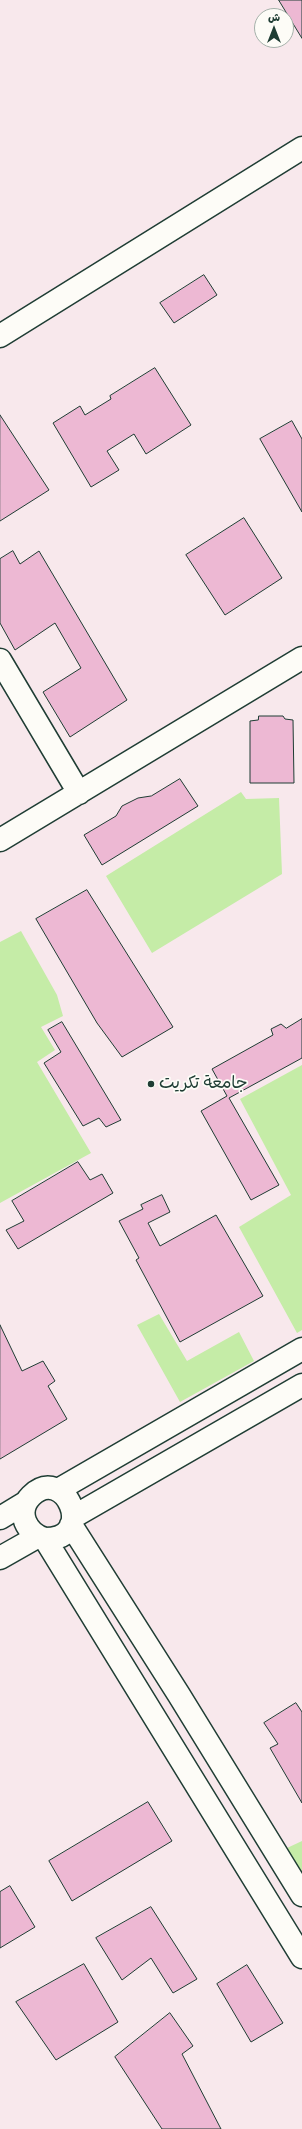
<!DOCTYPE html>
<html>
<head>
<meta charset="utf-8">
<style>
  body { margin:0 }
  #map { position:relative; width:302px; height:2129px; overflow:hidden; background:#fdfcf7; font-family:Caveat,"Playpen Sans Arabic",sans-serif }
  canvas { display:block }
  .north { position:absolute; left:254px; top:8px; width:40px; height:40px; box-sizing:border-box; background:#fdfcf7; border:1px solid #a4b0a9; border-radius:50%; rotate:0deg; font-size:11px; font-weight:700; line-height:16px; text-align:center; color:#1f3d34 }
  .north::after { content:''; display:block; margin:auto; width:14px; height:18px; background:#1f3d34; clip-path:polygon(50% 0,100% 100%,50% 72%,0 100%) }
</style>
</head>
<body>
<div id="map">
<canvas width="302" height="2129"></canvas>
<div class="north">ش</div>
</div>
<script>
const ctx = document.querySelector('canvas').getContext('2d');
ctx.lineJoin = 'round';
function paint(path, color) { ctx.fillStyle = color; ctx.fill(path, 'evenodd'); }
function strokePath(path, color, width, dash) { ctx.strokeStyle = color; ctx.lineWidth = width; ctx.lineCap = dash ? 'butt' : 'round'; ctx.setLineDash(dash || []); ctx.stroke(path); }
function label(font, color, halo, rows, align = 'center') {
  ctx.font = font + ' Caveat,"Playpen Sans Arabic",sans-serif'; ctx.lineWidth = 3.5; ctx.setLineDash([]); ctx.textBaseline = 'middle'; ctx.strokeStyle = halo; ctx.fillStyle = color; for (const [text, x, y, turn = 0] of rows) {
    ctx.save(); ctx.translate(x, y); ctx.rotate((+turn || 0) * Math.PI / 180); ctx.textAlign = isNaN(turn) ? turn : align; if (halo) ctx.strokeText(text, 0, 0); ctx.fillText(text, 0, 0); ctx.restore();
  }
}
const built = new Path2D(`
  M 0,0 L 302,0 L 302,2129 L 0,2129 ZM 262,16 L 286,16 L 286,40 L 262,40 Z`);
const green = new Path2D(`
  M 241,792 L 246,799 L 279,798 L 282,874 L 152,953 L 106,876 Z
  M 21,931 L 57,995 L 63,1016 L 41,1027 L 55,1050 L 37,1062 L 91,1153 L 0,1203 L 0,942 Z
  M 302,1065 L 302,1330 L 297,1333 L 239,1227 L 291,1195 L 240,1099 Z
  M 159,1314 L 187,1361 L 239,1332 L 254,1361 L 180,1402 L 137,1325 Z
  M 302,1841 L 302,1873 L 287,1848 Z`);
const building = new Path2D(`
  M 279,0 L 302,0 L 302,38 Z
  M 204,275 L 217,295 L 174,323 L 160,303 Z
  M 155,368 L 191,425 L 146,454 L 134,434 L 107,451 L 119,470 L 91,487 L 53,423 L 80,406 L 85,415 L 111,399 L 110,396 Z
  M 0,415 L 49,490 L 0,521 Z
  M 292,421 L 302,439 L 302,512 L 260,439 Z
  M 244,518 L 282,578 L 225,615 L 186,555 Z
  M 13,551 L 20,564 L 39,551 L 127,700 L 70,737 L 43,692 L 81,668 L 55,623 L 15,650 L 0,623 L 0,559 Z
  M 259,716 L 283,716 L 285,719 L 293,720 L 294,783 L 250,783 L 250,721 L 258,720 Z
  M 180,779 L 198,806 L 102,865 L 84,835 L 116,816 L 122,806 L 138,798 L 151,796 Z
  M 87,890 L 173,1027 L 122,1057 L 97,1023 L 36,919 Z
  M 302,1019 L 302,1058 L 229,1098 L 279,1185 L 251,1200 L 201,1111 L 227,1096 L 212,1069 L 273,1035 L 271,1029 L 281,1024 L 286,1028 Z
  M 62,1022 L 121,1120 L 106,1127 L 99,1118 L 83,1126 L 44,1063 L 61,1052 L 48,1030 Z
  M 78,1162 L 90,1180 L 102,1174 L 113,1193 L 18,1249 L 6,1230 L 24,1221 L 12,1201 Z
  M 162,1195 L 170,1212 L 148,1223 L 160,1246 L 216,1215 L 263,1296 L 180,1342 L 136,1260 L 139,1258 L 119,1221 L 143,1209 L 141,1205 Z
  M 0,1325 L 22,1371 L 43,1361 L 55,1381 L 48,1386 L 67,1419 L 0,1459 Z
  M 296,1703 L 302,1712 L 302,1803 L 270,1748 L 278,1744 L 264,1723 Z
  M 148,1802 L 172,1841 L 72,1901 L 49,1861 Z
  M 10,1886 L 35,1927 L 0,1948 L 0,1892 Z
  M 151,1907 L 197,1979 L 173,1993 L 151,1958 L 122,1980 L 96,1938 Z
  M 84,1964 L 118,2022 L 56,2060 L 16,2002 Z
  M 247,1965 L 283,2023 L 251,2042 L 217,1984 Z
  M 170,2013 L 193,2046 L 182,2054 L 221,2129 L 162,2129 L 115,2057 Z`);
const minor = new Path2D(`
  M 0,336 L 302,148
  M 0,660 L 79,793
  M 0,840 L 302,658
  M 58,1490 L 302,1349
  M 73,1517 L 302,1385
  M 0,1518 L 25,1503
  M 71,1525 L 179,1695 L 302,1895
  M 45,1539 C 99,1539 64,1463 31,1496 C 15,1512 27,1534 45,1539 L 302,1957
  M 0,1558 L 37,1537`);
const markers = [
  [151,1084,4,"#1f3d34"]
];
const poiNames = [
  ["جامعة تكريت",159,1084]
];
paint(built, '#f8e8ec');
paint(green, '#c5eca7');
paint(building, '#edb8d3');
strokePath(building, '#1f3d34', 1);
strokePath(minor, '#1f3d34', 25);
strokePath(minor, '#fdfcf7', 22);
for (const [x, y, r, color] of markers) { const dot = new Path2D(); dot.arc(x, y, r, 0, 2 * Math.PI); ctx.fillStyle = color; ctx.fill(dot); strokePath(dot, '#fdfcf7', 1.5); }
label('17px', '#1f3d34', '#fdfcf7', poiNames, 'left');
</script>
</body>
</html>
